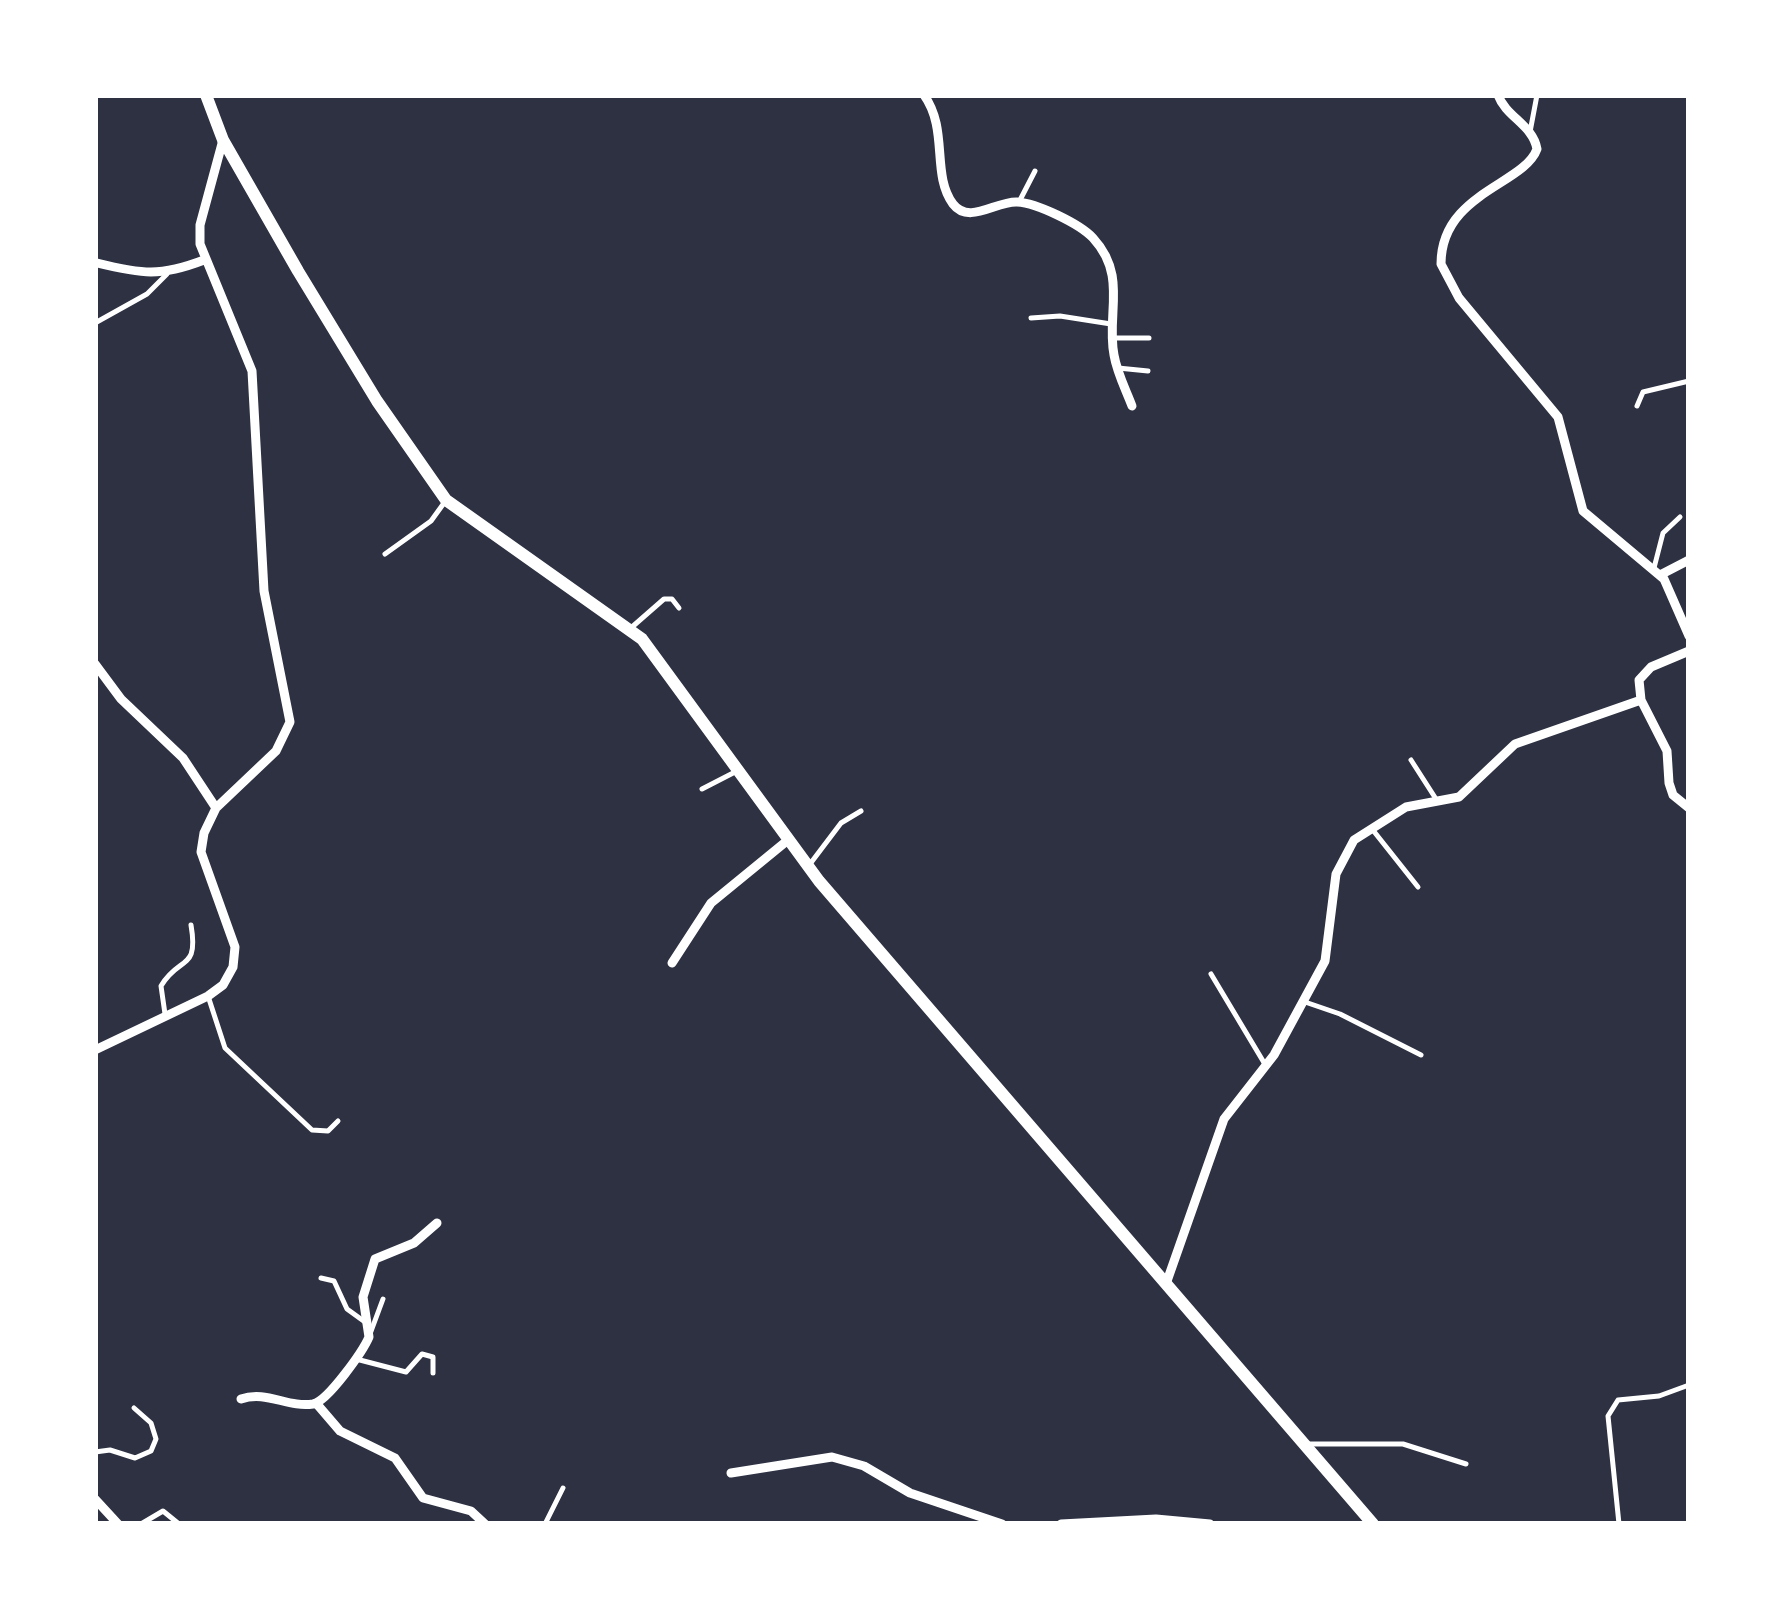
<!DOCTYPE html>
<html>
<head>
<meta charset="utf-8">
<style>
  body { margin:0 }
  #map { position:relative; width:1784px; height:1619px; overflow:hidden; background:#2d3142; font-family:"DM Sans",sans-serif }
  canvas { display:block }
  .frame { position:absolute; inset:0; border:98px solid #fff; pointer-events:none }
</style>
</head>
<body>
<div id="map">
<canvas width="1784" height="1619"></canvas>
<div class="frame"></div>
</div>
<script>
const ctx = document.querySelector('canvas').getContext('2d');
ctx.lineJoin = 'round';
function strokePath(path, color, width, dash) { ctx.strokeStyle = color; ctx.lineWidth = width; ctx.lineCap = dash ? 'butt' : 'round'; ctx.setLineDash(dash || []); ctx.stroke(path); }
const service = new Path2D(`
  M 1530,132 L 1537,95
  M 1019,202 L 1035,171
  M 1031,318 L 1060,316 L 1111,324
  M 95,323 L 147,294 L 167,274
  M 1113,338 L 1149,338
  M 1118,368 L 1148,371
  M 1637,406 L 1643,392 L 1689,381
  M 385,554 L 431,521 L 444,503
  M 1654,568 L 1663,533 L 1680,517
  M 632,627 L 664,599 L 672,599 L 679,608
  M 1411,760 L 1436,799
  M 702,789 L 737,771
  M 1372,829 L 1418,887
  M 810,864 L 841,823 L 861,811
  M 1211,974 L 1266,1066
  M 208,996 L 225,1048 L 312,1130 L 328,1131 L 338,1121
  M 1305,1002 L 1340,1014 L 1421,1055
  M 165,1014 L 161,986 C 179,955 199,972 191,925
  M 321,1278 L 334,1281 L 347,1309 L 365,1322
  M 370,1334 L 383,1299
  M 356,1359 L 406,1372 L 422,1354 L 433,1357 L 433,1373
  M 1305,1444 L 1403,1444 L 1466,1464
  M 95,1452 L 110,1450 L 135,1458 L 151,1451 L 156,1439 L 151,1423 L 134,1408
  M 141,1524 L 163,1511 L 179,1524
  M 545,1524 L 563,1488
  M 1619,1524 L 1608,1416 L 1618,1400 L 1659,1396 L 1689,1385`);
const minor = new Path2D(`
  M 924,95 C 949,130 931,174 953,204 C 969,225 996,201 1017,202 C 1037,203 1080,224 1093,238 C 1128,276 1106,314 1114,355 C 1117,373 1126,390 1132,406
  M 1498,95 C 1506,117 1533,125 1537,149 C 1524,185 1441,193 1441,264 L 1459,298 L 1558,417 L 1583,511 L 1664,579 L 1689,636
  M 97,263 C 142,274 160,277 204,260
  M 1660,575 L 1689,560
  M 1689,651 L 1651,667 L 1639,680 L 1641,700 L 1667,751 L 1669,783 L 1673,795 L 1689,808
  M 95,664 L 121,699 L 183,758 L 216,808
  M 672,963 L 711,903 L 788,840
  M 95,1050 L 208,996 L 223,985 L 233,967 L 235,947 L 201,852 L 204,833 L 216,808 L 276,751 L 290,722 L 264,591 L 252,371 L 200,244 L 200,225 L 223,140
  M 1166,1284 L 1224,1119 L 1274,1055 L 1325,961 L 1336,874 L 1354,840 L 1406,807 L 1459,797 L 1515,744 L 1641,700
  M 241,1399 C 266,1390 288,1408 313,1404 C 328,1401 363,1351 369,1337 L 363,1297 L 375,1259 L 414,1243 L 437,1223
  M 316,1403 L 340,1431 L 395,1458 L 423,1498 L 471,1511 L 485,1524
  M 731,1473 L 832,1457 L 864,1466 L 910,1493 L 1002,1524
  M 95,1499 L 118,1524
  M 1061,1524 L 1156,1519 L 1210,1524`);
const secondary = new Path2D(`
  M 206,95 L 223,140 L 298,271 L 377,401 L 446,500 L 642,639 L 819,881 L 1373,1524`);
strokePath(service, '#fff', 5);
strokePath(minor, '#fff', 9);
strokePath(secondary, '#fff', 12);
</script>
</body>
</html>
